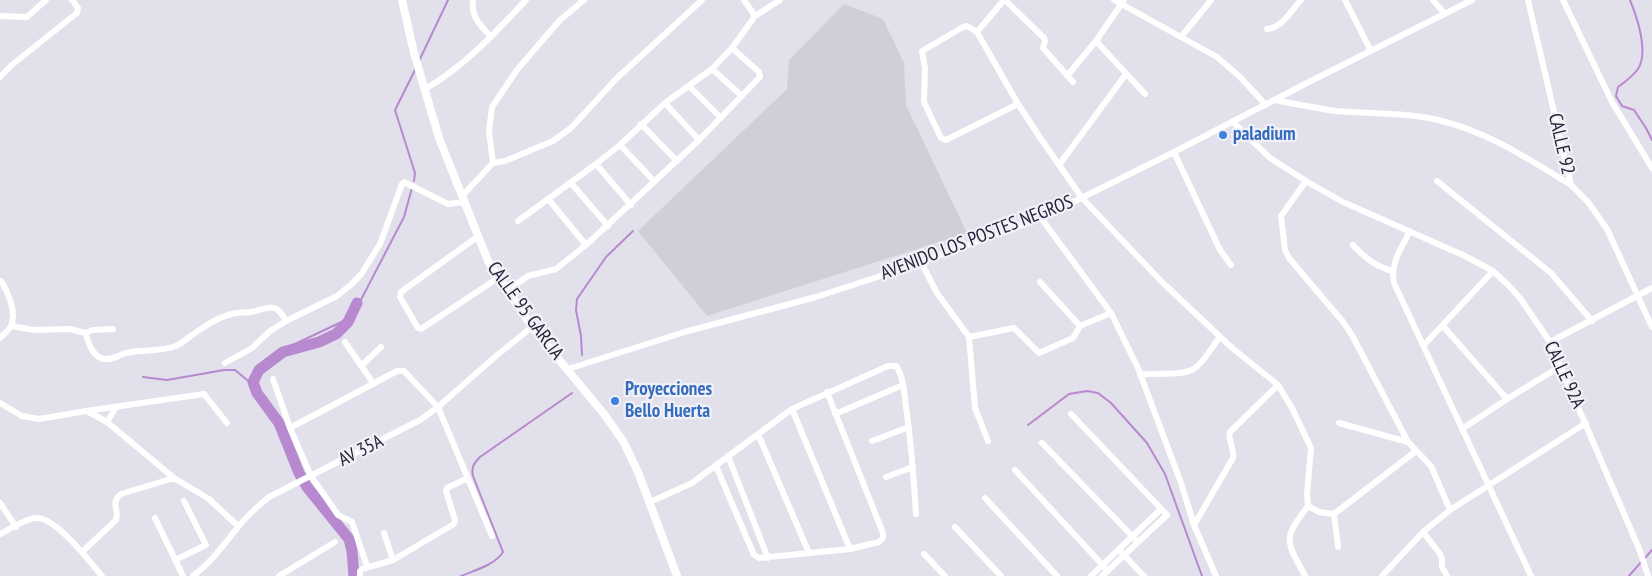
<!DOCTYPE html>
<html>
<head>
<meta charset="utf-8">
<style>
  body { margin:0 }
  canvas { display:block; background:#e1e0eb }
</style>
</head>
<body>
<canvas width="1652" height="576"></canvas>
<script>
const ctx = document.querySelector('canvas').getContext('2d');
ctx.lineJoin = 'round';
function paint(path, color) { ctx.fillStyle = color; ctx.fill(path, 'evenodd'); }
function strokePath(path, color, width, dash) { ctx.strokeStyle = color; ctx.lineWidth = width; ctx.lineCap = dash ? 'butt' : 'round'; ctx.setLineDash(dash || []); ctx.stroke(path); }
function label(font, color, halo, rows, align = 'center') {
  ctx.font = font + ' "PT Sans Narrow",sans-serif'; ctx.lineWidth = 4.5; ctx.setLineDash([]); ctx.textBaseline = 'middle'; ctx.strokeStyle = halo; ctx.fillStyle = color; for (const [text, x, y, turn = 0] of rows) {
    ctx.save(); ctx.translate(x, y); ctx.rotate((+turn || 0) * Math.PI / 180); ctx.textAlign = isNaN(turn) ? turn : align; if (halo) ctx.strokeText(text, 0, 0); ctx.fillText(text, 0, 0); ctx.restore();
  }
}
const built = new Path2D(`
  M 844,4 L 883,19 L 904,63 L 906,105 L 967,233 L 707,316 L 638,231 L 787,89 L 789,60 Z`);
const stream = new Path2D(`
  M 1630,0 C 1637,17 1649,52 1638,69 C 1633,76 1625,82 1618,87 L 1616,96 L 1622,106 L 1634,110 L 1646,128 L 1652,140
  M 419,61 L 448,0
  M 414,181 L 415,173 L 395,110 L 416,68
  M 582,355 L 581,336 L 576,310 L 577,299 L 606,257 L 633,231
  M 143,377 L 167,380 L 224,370 L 235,370 L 253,385 L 259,398 L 274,414 L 284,432 L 301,479
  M 253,385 L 255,377 L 262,363 L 280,351 L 352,317 L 404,217 L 412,188
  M 1028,425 L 1069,394 L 1087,391 L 1098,393 L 1111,403 L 1147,443 L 1165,474 L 1202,576
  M 302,483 L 305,489 L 346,537 L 355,552 L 353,576
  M 1645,558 L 1652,550
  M 461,576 C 475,570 495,565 503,552 L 473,476 C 471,467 474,463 480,457 L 572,393
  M 1629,576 L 1642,561`);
const river = new Path2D(`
  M 354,576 L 352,551 L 349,539 L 307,487 L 299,473 L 279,423 L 257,393 L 253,382 L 259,370 L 283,352 L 319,342 L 336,334 L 348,322 L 357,303`);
const minor = new Path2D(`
  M 473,0 C 470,16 481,26 491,37
  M 744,0 L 755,16
  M 1004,0 L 977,32 L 1018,104 L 1041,139 L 1082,198 L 1161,281 L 1231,347 L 1278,385 L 1292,408 L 1311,448 L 1307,494 L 1308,506 C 1282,540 1286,540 1305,576
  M 1005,0 L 1044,38 L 1045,41 L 1043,48 L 1073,82
  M 1114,0 L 1217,57 L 1239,76 L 1266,105
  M 1345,0 L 1371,51
  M 1433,0 L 1445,14
  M 1528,0 L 1571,185 L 1588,202 L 1607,229 L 1652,327
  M 1563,0 L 1612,102 L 1652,168
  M 0,16 L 27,17 L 46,0
  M 1267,29 C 1282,28 1291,11 1301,0
  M 977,32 L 967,26 L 963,27 L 922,51 L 925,68 L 924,102 L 941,138 L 946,140 L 1018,104
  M 1181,37 L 1211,0
  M 1096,41 L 1145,94
  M 712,69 L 742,96
  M 1067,76 L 1096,41 L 1124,0
  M 0,77 L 13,64 L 77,13 L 78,8 L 72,0
  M 689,86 L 721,118
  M 425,89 C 465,66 495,33 526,0
  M 1275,100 C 1295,104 1315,108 1336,111 C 1368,114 1402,112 1434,119 C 1485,130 1527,158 1571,185
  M 665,103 L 699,140
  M 1233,122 L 1270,158 L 1306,181 L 1343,202 L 1465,256 L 1493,271 L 1509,286 L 1520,298 L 1550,342 L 1640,551 L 1648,576
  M 641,124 L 677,161
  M 620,145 L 654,181
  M 1174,152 L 1220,250 L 1231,265
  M 493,163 L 505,161 L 553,141 L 571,128 L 616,79 L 702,0
  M 596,164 L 631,205
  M 1059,165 L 1126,74
  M 1306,181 L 1281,216 L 1285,250 L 1289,258 L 1344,323 L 1353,337 L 1408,442 L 1431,466 L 1450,510
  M 1437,181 L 1551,273 L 1592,321
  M 571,183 L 608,226
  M 462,196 L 493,163 L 489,131 L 492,107 L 517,70 L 559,21 L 584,0
  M 549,200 L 586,245
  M 1041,218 L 1111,313 L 1138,368 L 1181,483 L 1194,525 L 1216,576
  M 518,221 L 596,164 L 620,145 L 665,103 L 712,69 L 732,48 L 755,16 L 780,0
  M 1410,231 C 1401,249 1390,263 1394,283 L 1531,576
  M 477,237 L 401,292 L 400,297 L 418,328 L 421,329 L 498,278
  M 1353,245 C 1365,258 1375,266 1392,271
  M 921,262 L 937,293 L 969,337 L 975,408 L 988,441
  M 1040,282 L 1080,326
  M 508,290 L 528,276 L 556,269 L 586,245 L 699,140 L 760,77 L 759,72 L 732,48
  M 11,326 L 34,330 L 70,329 L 85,333 L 93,330 L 113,329
  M 1443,326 L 1507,399
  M 85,333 C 89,342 91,354 101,358 C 109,362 119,355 126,353 C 142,349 160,352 176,346 C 185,342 192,334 201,329 C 211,322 224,315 236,313 C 241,312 246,313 251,312 C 267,309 275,300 286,321
  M 969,337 L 1014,328 L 1039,353 L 1073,338 L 1080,326 L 1111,313
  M 0,338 C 3,335 9,330 11,326 C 17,312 8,292 1,281
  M 345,342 L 373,383
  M 1550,342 L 1652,288
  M 1424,345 L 1493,271
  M 225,363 L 252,348 L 270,331 L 286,321 L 337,296 L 353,283 L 362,273 L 380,244 L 402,184 L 404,182 L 448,204 L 464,202
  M 361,366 L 381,347
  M 568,369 L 688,331 L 816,297 L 905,268 L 1041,218 L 1174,152 L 1305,84 L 1472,0
  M 1140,375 C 1156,372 1183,377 1195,368 C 1204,362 1213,345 1220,337
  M 273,379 L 290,428 L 311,476 L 338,515 L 352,522 L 367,566
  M 0,403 L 22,416 L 39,419 L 86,411 L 204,394 L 227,423
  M 792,409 L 850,549
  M 87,411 L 107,422 L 174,478 L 209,499 L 238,526
  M 835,414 L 903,385
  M 1071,414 L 1167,515 L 1102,576
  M 107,422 L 116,407
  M 1339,423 L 1408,442
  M 290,428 L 397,371 L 404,371 L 438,407 L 492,536
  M 1462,429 L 1507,399 L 1561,366
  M 758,434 L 809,553
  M 872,441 L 909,427
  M 1042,443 L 1138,542
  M 728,456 L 768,558
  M 716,466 L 754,555 L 759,558 L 850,549 L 879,542 L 883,538 L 883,533 L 827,392
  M 1015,470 L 1108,571
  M 886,477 L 913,467
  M 985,498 L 1057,576
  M 650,502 L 692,483 L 792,409 L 888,366 L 896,366 C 904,377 904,394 906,407 C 911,443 914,478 916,514
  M 0,503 L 16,527
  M 1308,506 L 1319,512 L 1334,514 L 1416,451
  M 1334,514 L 1338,547
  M 155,518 L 183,576
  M 1194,525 L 1233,458 C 1235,449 1227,440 1230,432 L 1278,385
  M 955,527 L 1001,576
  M 1423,532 L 1440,554 L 1442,558 L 1442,567 L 1447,576
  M 384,533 L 393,560
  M 0,534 C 11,529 24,519 36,518 C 55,516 90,562 102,576
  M 82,552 L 116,520 C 120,509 109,505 121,494 L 174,478
  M 1121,552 L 1144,576
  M 924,554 L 945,576
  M 175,560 L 206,545 L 184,501
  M 193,576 C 212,562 223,545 238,527 C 247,516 258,506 269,497 L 420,420 L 438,407 L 496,356 L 532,327
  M 279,576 L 335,542
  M 360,576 L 360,571 L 362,569 L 393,560 L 454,524 L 455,520 L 446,491 L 447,488 L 468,478
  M 1091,576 L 1161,509
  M 1382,576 L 1423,532 L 1450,510 L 1586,423`);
const tertiary = new Path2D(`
  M 402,0 L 414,53 L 439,138 L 488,261 L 532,327 L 604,414 L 623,441 L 638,472 L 677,576`);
const markers = [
  [1223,135,5,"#3f7fe0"],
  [615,401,5,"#3f7fe0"]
];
const shopNames = [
  ["paladium",1233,135],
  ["Proyecciones",625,390],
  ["Bello Huerta",625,412]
];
const streetNames = [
  ["CALLE 92",1561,144,77],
  ["AVENIDO LOS POSTES NEGROS",977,238,-21],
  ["CALLE 95 GARCIA",525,311,54],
  ["CALLE 92A",1564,375,65],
  ["AV 35A",361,451,-27]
];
paint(built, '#cfcfda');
strokePath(stream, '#b889cf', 2);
strokePath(river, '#b889cf', 11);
strokePath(minor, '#fff', 6);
strokePath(tertiary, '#fff', 8);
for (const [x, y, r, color] of markers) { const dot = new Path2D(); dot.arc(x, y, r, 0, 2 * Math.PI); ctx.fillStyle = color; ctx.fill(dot); strokePath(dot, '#f1f1f7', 2); }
label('bold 19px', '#366cbe', '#f1f1f7', shopNames, 'left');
label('19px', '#28213b', '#f1f1f7', streetNames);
</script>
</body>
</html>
